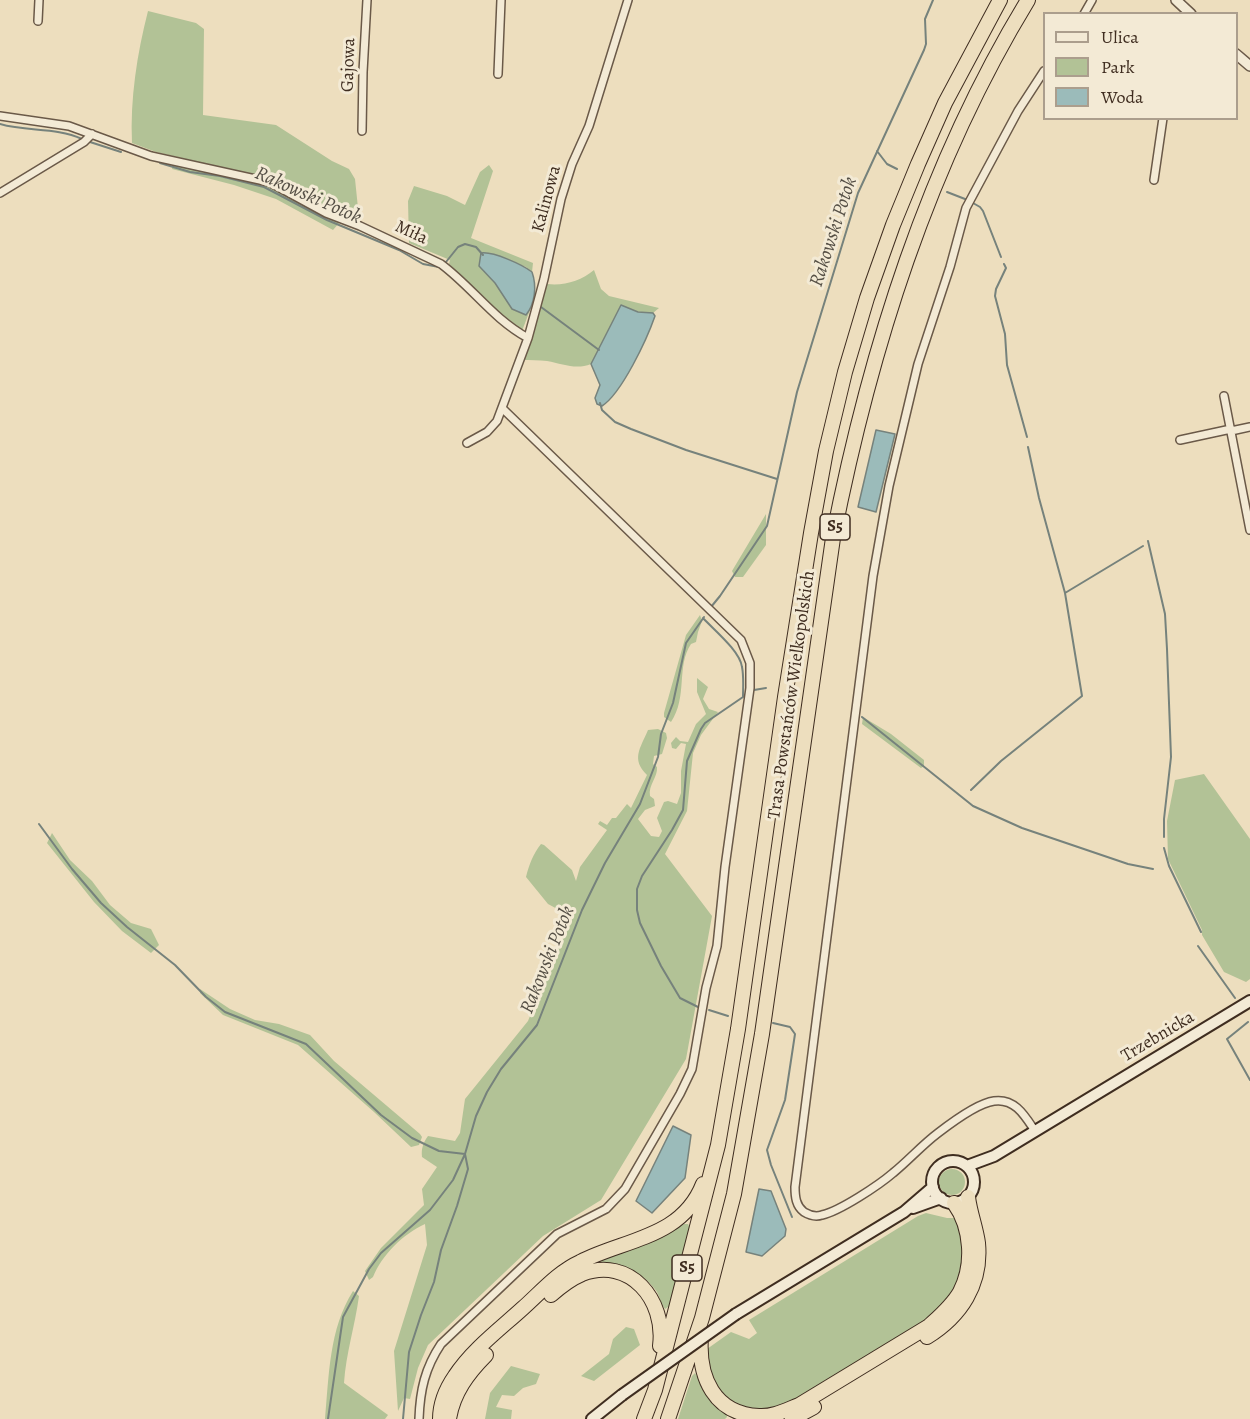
<!DOCTYPE html>
<html>
<head>
<meta charset="utf-8">
<style>
  body { margin:0 }
  #map { position:relative; width:1250px; height:1419px; overflow:hidden; background:#eddebe; font-family:Alegreya,serif }
  canvas { display:block }
  .legend { position:absolute; left:1043px; top:12px; width:195px; height:108px; box-sizing:border-box; background:#f3ead5; border:2px solid #ab9e8d; margin:0; padding:8px 10px; list-style:none; font-size:18px; color:#3f2d20 }
  .legend li { display:flex; align-items:center; gap:12px; height:30px }
  .legend b { width:30px; border:2px solid #ab9e8d }
</style>
</head>
<body>
<div id="map">
<canvas width="1250" height="1419"></canvas>
<ul class="legend">
<li><b style="height:8px;background:#f3ead5"></b>Ulica</li>
<li><b style="height:16px;background:#b2c296"></b>Park</li>
<li><b style="height:16px;background:#9bbbba"></b>Woda</li>
</ul>
</div>
<script>
const ctx = document.querySelector('canvas').getContext('2d');
ctx.lineJoin = 'round';
function paint(path, color) { ctx.fillStyle = color; ctx.fill(path, 'evenodd'); }
function strokePath(path, color, width, dash) { ctx.strokeStyle = color; ctx.lineWidth = width; ctx.lineCap = dash ? 'butt' : 'round'; ctx.setLineDash(dash || []); ctx.stroke(path); }
function label(font, color, halo, rows, align = 'center') {
  ctx.font = font + ' Alegreya,serif'; ctx.lineWidth = 6; ctx.setLineDash([]); ctx.textBaseline = 'middle'; ctx.strokeStyle = halo; ctx.fillStyle = color; for (const [text, x, y, turn = 0] of rows) {
    ctx.save(); ctx.translate(x, y); ctx.rotate((+turn || 0) * Math.PI / 180); ctx.textAlign = isNaN(turn) ? turn : align; if (halo) ctx.strokeText(text, 0, 0); ctx.fillText(text, 0, 0); ctx.restore();
  }
}
const green = new Path2D(`
  M 148,11 L 196,23 L 204,29 L 203,115 L 276,125 L 332,161 L 349,169 L 355,179 L 358,208 L 355,219 L 335,213 L 301,194 L 255,175 L 156,152 L 132,143 C 130,99 137,54 148,11 Z
  M 173,164 L 271,186 L 340,222 L 333,230 L 276,199 L 234,185 L 172,169 Z
  M 489,165 L 493,171 L 471,238 L 533,263 L 532,272 L 526,267 L 490,253 L 479,266 L 525,315 L 530,310 L 522,331 L 497,312 L 449,264 L 450,260 L 409,243 L 408,201 L 414,186 L 447,196 L 465,205 L 480,172 Z
  M 594,270 L 601,289 L 609,296 L 659,308 L 653,313 L 638,312 L 621,305 L 591,364 C 576,370 563,364 547,361 C 539,360 530,360 522,360 L 547,284 C 564,286 581,281 594,270 Z
  M 766,514 L 766,545 L 743,577 L 735,577 L 732,571 Z
  M 700,615 L 702,621 L 698,632 L 696,642 L 691,644 C 676,666 688,697 671,722 L 664,717 L 664,713 L 686,635 Z
  M 697,678 L 708,687 L 703,699 L 709,709 L 718,712 L 701,735 L 693,753 L 687,811 L 665,854 L 712,916 L 686,1059 L 601,1200 L 543,1236 L 428,1345 L 418,1368 L 410,1399 L 404,1398 L 398,1411 L 394,1351 L 427,1245 L 425,1224 C 403,1234 382,1255 373,1277 L 369,1280 L 365,1271 L 381,1248 L 424,1205 L 422,1189 L 437,1167 L 422,1157 C 421,1149 423,1143 428,1136 L 455,1141 L 460,1133 L 465,1099 L 528,1021 L 563,932 L 568,910 L 563,912 L 548,904 L 526,877 C 529,865 533,854 541,844 L 544,845 L 572,870 L 576,881 L 580,867 L 607,830 L 598,824 L 600,821 L 607,825 L 612,818 L 616,818 L 627,804 L 631,808 L 647,775 C 631,759 640,749 648,730 L 658,729 L 666,733 L 667,738 L 662,754 L 654,756 L 653,764 L 657,767 C 658,777 648,785 650,796 L 654,799 L 655,806 L 645,810 L 638,819 L 651,836 L 659,837 L 662,831 L 657,818 L 664,802 L 668,801 L 677,804 L 681,793 L 681,771 L 686,744 L 681,743 L 676,749 L 672,748 L 671,743 L 676,737 L 680,741 L 688,742 L 696,724 L 706,714 L 697,692 Z
  M 863,717 L 891,734 L 924,760 L 924,766 L 921,768 L 862,724 Z
  M 1204,774 L 1250,839 L 1250,979 L 1246,982 L 1224,972 L 1202,935 L 1202,930 L 1168,859 L 1167,821 L 1175,780 Z
  M 52,833 L 70,860 L 92,881 L 110,905 L 131,923 L 151,929 L 159,945 L 151,953 L 122,931 L 94,902 L 47,843 Z
  M 200,989 L 230,1009 L 255,1020 L 279,1024 L 310,1035 L 334,1061 L 420,1134 L 422,1137 L 419,1145 L 411,1147 L 374,1112 L 298,1045 L 223,1015 L 200,993 Z
  M939 1182a13 13 0 1 1 26 0a13 13 0 1 1-26 0Z
  M 926,1213 L 947,1218 L 956,1218 C 972,1266 962,1289 925,1322 L 789,1404 C 783,1406 776,1409 770,1410 C 747,1414 719,1399 711,1378 C 708,1369 708,1358 707,1349 L 731,1332 L 749,1339 L 757,1333 L 749,1320 L 918,1216 Z
  M 684,1224 L 688,1224 L 690,1228 L 671,1305 L 665,1309 C 661,1304 660,1298 657,1292 C 645,1274 623,1265 603,1263 L 599,1259 L 656,1240 Z
  M 353,1291 L 359,1296 C 355,1326 346,1353 344,1383 L 388,1415 L 385,1419 L 325,1419 C 329,1376 329,1329 353,1291 Z
  M 626,1327 L 634,1329 L 640,1345 L 594,1381 L 581,1376 L 609,1354 L 613,1339 Z
  M 511,1366 L 540,1374 L 536,1384 L 523,1388 L 514,1396 L 502,1395 L 496,1407 L 512,1410 L 511,1419 L 485,1419 L 490,1393 Z
  M 695,1373 L 701,1383 L 726,1413 L 727,1417 L 725,1419 L 678,1419 L 692,1376 Z`);
const water = new Path2D(`
  M 481,253 C 493,251 523,265 532,272 C 537,286 535,304 526,315 L 512,309 L 495,283 L 479,266 Z
  M 621,305 L 638,312 L 653,313 L 655,316 C 647,339 622,393 602,406 L 597,404 L 595,398 L 600,385 L 591,364 Z
  M 876,430 L 895,434 L 876,512 L 858,507 Z
  M 673,1126 L 691,1135 L 685,1178 L 652,1213 L 636,1201 Z
  M 759,1189 L 771,1191 L 786,1229 L 785,1236 L 762,1256 L 746,1252 Z`);
const stream = new Path2D(`
  M 0,124 C 27,132 56,127 82,139
  M 90,142 L 121,152
  M 877,151 L 887,164 L 897,169
  M 160,163 L 190,172 L 220,176 L 264,187 L 327,220 L 399,250 L 423,264 L 439,267
  M 947,192 L 965,199
  M 973,203 L 980,207 L 983,211 L 1001,257
  M 446,262 L 458,247 L 465,244 L 476,247 L 483,255
  M 1004,264 L 1006,268 L 996,289 L 995,296 L 1005,334 L 1007,365 L 1027,437
  M 541,307 L 599,350
  M 600,403 L 602,410 L 615,422 L 631,429 L 686,450 L 777,479
  M 1148,541 L 1165,614 L 1167,649 L 1171,757 L 1164,819 L 1164,837
  M 1065,593 L 1143,546
  M 711,607 L 720,596 L 767,526 L 797,392 L 858,193 L 924,50 L 926,44 L 925,19 L 933,0
  M 754,690 L 766,688
  M 862,717 L 973,806 L 1022,828 L 1128,864 L 1153,869
  M 971,790 L 1001,761 L 1082,696 L 1065,593 L 1039,498 L 1028,447
  M 39,824 L 72,869 L 101,903 L 127,927 L 175,965 L 206,997 L 225,1012 L 306,1044 L 381,1115 L 412,1138 L 439,1151 L 465,1154 L 468,1169 L 457,1206 L 441,1250 L 434,1282 L 421,1315 L 409,1352 L 403,1419
  M 1164,848 L 1169,866 L 1201,932
  M 1198,946 L 1235,998
  M 698,1007 L 680,998 L 661,966 L 640,923 L 637,910 L 637,889 L 642,876 L 672,830 L 683,810 L 687,761 L 701,729 L 705,723 L 743,697 C 743,687 744,677 742,667 C 740,651 714,630 703,618
  M 709,1010 L 728,1016
  M 1248,1022 L 1227,1039 L 1250,1080
  M 773,1023 L 790,1027 L 795,1034 L 785,1100 L 767,1150 L 771,1165 L 792,1217
  M 328,1419 L 343,1317 L 369,1269 L 381,1253 L 430,1210 L 453,1180 L 465,1154 L 476,1116 L 487,1092 L 501,1069 L 537,1025 L 582,910 L 605,863 L 640,804 L 658,757 L 661,734 L 673,703 L 686,643 L 704,617`);
const minor = new Path2D(`
  M 1084,14 L 1092,0
  M 38,21 L 39,0
  M 498,74 L 501,0
  M 0,116 L 69,126 L 151,156 L 269,182 L 326,213 L 360,226 L 441,264 C 472,287 493,319 528,338
  M 362,131 L 363,72 L 367,0
  M 1154,180 L 1163,118
  M 0,193 L 84,142 L 92,134
  M 1224,396 L 1250,530
  M 1231,431 L 1250,427
  M 1180,440 L 1231,429
  M 467,443 L 487,432 L 497,421 L 528,338 L 544,279 L 561,199 L 572,164 L 589,126 L 628,0
  M 1035,1131 C 1025,1116 1015,1098 994,1101 C 978,1103 951,1123 938,1133 C 922,1145 909,1160 893,1173 C 879,1185 840,1211 822,1215 C 816,1217 809,1215 804,1212 C 796,1206 795,1197 795,1187 L 873,576 L 889,486 L 918,364 L 950,267 L 966,208 L 1018,111 L 1044,71
  M 419,1419 C 420,1390 425,1368 441,1344 L 557,1234 L 606,1209 L 625,1189 L 680,1094 L 692,1069 L 706,988 L 717,946 L 725,867 L 750,688 L 750,663 L 741,640 L 502,408`);
const tertiary = new Path2D(`
  M 1176,0 L 1191,14
  M 1236,54 L 1250,66`);
const secondary = new Path2D(`
  M932 1182a21 21 0 1 1 42 0a21 21 0 1 1-42 0Z
  M 967,1166 L 994,1156 L 1250,1001
  M 913,1208 L 941,1198
  M 736,1314 L 904,1212 L 933,1187
  M 592,1419 L 622,1395`);
const motorway = new Path2D(`
  M 551,1295 C 560,1287 570,1279 582,1274 C 630,1256 666,1300 660,1346
  M 701,1337 C 698,1377 714,1414 759,1416 C 773,1417 786,1410 799,1405 L 929,1326 C 940,1316 952,1306 960,1292 C 974,1265 972,1228 954,1203
  M 927,1337 C 961,1316 982,1284 978,1243 C 976,1228 970,1213 968,1197
  M 440,1419 C 440,1404 446,1389 455,1376 C 472,1350 500,1329 523,1308 C 541,1292 558,1272 580,1262 C 625,1239 682,1238 703,1184
  M 449,1419 C 453,1393 468,1373 486,1355
  M 644,1419 L 655,1390 L 718,1145 L 738,1029 L 785,697 L 811,533 L 826,451 L 845,372 L 867,298 L 893,225 L 918,164 L 945,103 L 1000,0
  M 668,1419 L 702,1318 L 734,1194 L 762,1034 L 833,538 C 870,350 928,164 1028,0
  M 792,1419 L 814,1407`);
const secondaryBridge = new Path2D(`
  M 622,1395 L 736,1314`);
const shields = [
  [835,527,30],
  [687,1268,30]
];
const shieldNames = [
  ["S5",835,527],
  ["S5",687,1268]
];
const streetNames = [
  ["Gajowa",349,65,-88],
  ["Kalinowa",547,199,-75],
  ["Miła",411,233,25],
  ["Trasa Powstańców Wielkopolskich",792,695,-82],
  ["Trzebnicka",1158,1037,-31]
];
const waterNames = [
  ["Rakowski Potok",308,196,24],
  ["Rakowski Potok",834,232,-72],
  ["Rakowski Potok",548,960,-68]
];
paint(green, '#b2c296');
paint(water, '#9bbbba');
strokePath(water, '#76827c', 1.5);
strokePath(stream, '#76827c', 2);
strokePath(minor, '#6a5948', 10);
strokePath(tertiary, '#6a5948', 12);
strokePath(secondary, '#3f2d20', 14);
strokePath(motorway, '#3f2d20', 16);
strokePath(minor, '#f3ead5', 7);
strokePath(tertiary, '#f3ead5', 9);
strokePath(secondary, '#f3ead5', 10);
strokePath(motorway, '#eddebe', 14);
strokePath(secondaryBridge, '#3f2d20', 14, []);
strokePath(secondaryBridge, '#f3ead5', 10);
for (const [x, y, w] of shields) { const box = new Path2D(); box.roundRect(x - w / 2, y - 13, w, 26, 4.5); ctx.fillStyle = '#f3ead5'; ctx.fill(box); strokePath(box, '#3f2d20', 1.5); }
label('bold 16px', '#3f2d20', null, shieldNames);
label('18px', '#3f2d20', '#f3ead5', streetNames);
label('italic 20px', '#565046', '#f3ead5', waterNames);
</script>
</body>
</html>
